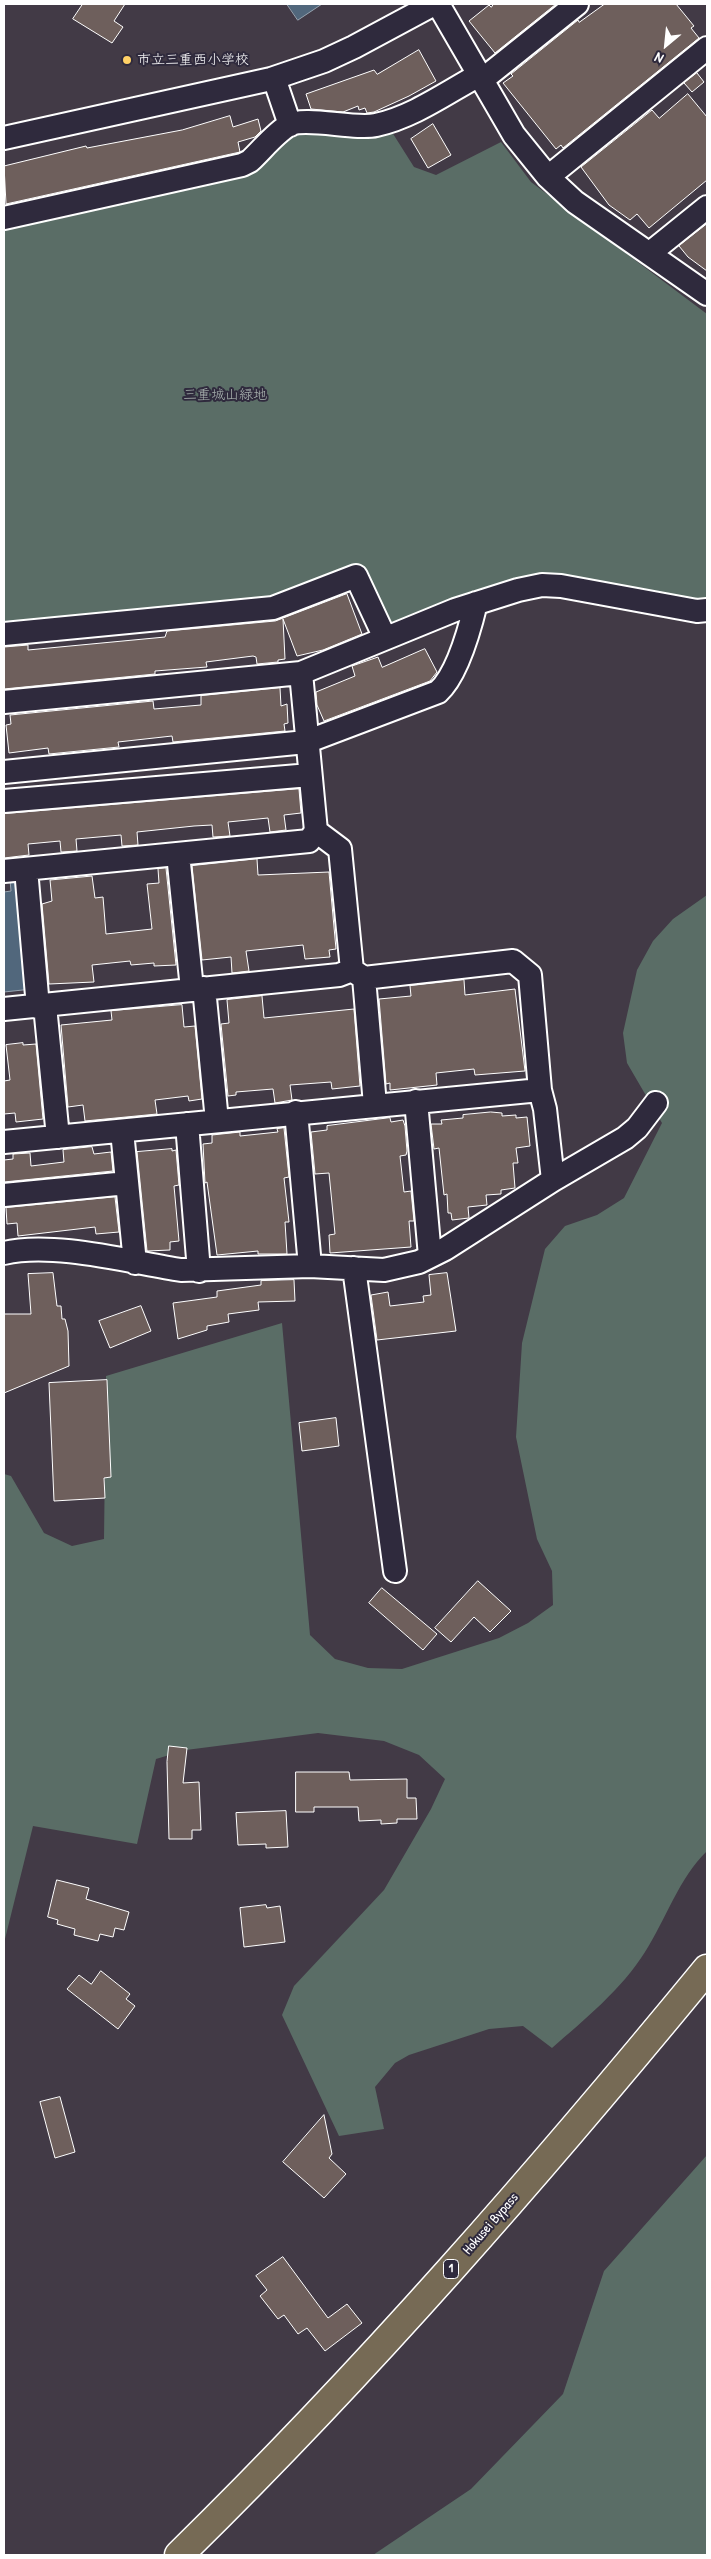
<!DOCTYPE html>
<html>
<head>
<meta charset="utf-8">
<style>
  body { margin:0 }
  #map { position:relative; width:711px; height:2559px; overflow:hidden; background:#423a46; font-family:"Patrick Hand",sans-serif }
  canvas { display:block }
  .frame { position:absolute; inset:0; border:5px solid #fff; pointer-events:none }
  .north { position:absolute; left:641px; top:20px; width:50px; height:50px; -webkit-text-stroke:4px #2f2a3d; paint-order:stroke; rotate:208deg; font-size:14px; font-weight:700; line-height:20px; text-align:center; color:#fff }
  .north::after { content:''; display:block; margin:auto; width:18px; height:22px; background:#fff; clip-path:polygon(50% 0,100% 100%,50% 72%,0 100%) }
</style>
</head>
<body>
<div id="map">
<canvas width="711" height="2559"></canvas>
<div class="frame"></div>
<div class="north">N</div>
</div>
<script>
const ctx = document.querySelector('canvas').getContext('2d');
ctx.lineJoin = 'round';
function paint(path, color) { ctx.fillStyle = color; ctx.fill(path, 'evenodd'); }
function strokePath(path, color, width, dash) { ctx.strokeStyle = color; ctx.lineWidth = width; ctx.lineCap = dash ? 'butt' : 'round'; ctx.setLineDash(dash || []); ctx.stroke(path); }
function label(font, color, halo, rows, align = 'center') {
  ctx.font = font + ' "Patrick Hand","Klee One",sans-serif'; ctx.lineWidth = 4; ctx.setLineDash([]); ctx.textBaseline = 'middle'; ctx.strokeStyle = halo; ctx.fillStyle = color; for (const [text, x, y, turn = 0] of rows) {
    ctx.save(); ctx.translate(x, y); ctx.rotate((+turn || 0) * Math.PI / 180); ctx.textAlign = isNaN(turn) ? turn : align; if (halo) ctx.strokeText(text, 0, 0); ctx.fillText(text, 0, 0); ctx.restore();
  }
}
const green = new Path2D(`
  M 390,129 L 414,167 L 436,175 L 501,142 L 531,182 L 707,314 L 707,599 L 695,600 L 564,576 L 384,627 L 359,570 L 279,601 L 4,630 L 4,226 L 210,181 L 292,132 Z
  M 707,895 L 707,1851 C 679,1878 666,1919 645,1952 C 622,1989 584,2020 552,2048 L 523,2026 L 489,2029 L 409,2055 L 395,2063 L 375,2087 L 384,2129 L 339,2136 L 282,2015 L 294,1986 L 384,1890 L 431,1809 L 445,1779 L 419,1755 L 384,1741 L 318,1733 L 186,1750 L 156,1759 L 137,1844 L 33,1826 L 4,1943 L 4,1474 L 11,1476 L 44,1533 L 72,1546 L 104,1539 L 106,1376 L 282,1323 L 310,1635 L 335,1659 L 368,1668 L 402,1669 L 499,1638 L 528,1623 L 553,1605 L 552,1571 L 537,1539 L 516,1437 L 522,1343 L 545,1249 L 565,1226 L 597,1215 L 624,1198 L 662,1123 L 627,1063 L 623,1033 L 637,970 L 653,941 L 673,919 Z
  M 707,2155 L 707,2555 L 373,2555 L 471,2489 L 563,2394 L 604,2271 Z`);
const water = new Path2D(`
  M 287,4 L 322,4 L 298,20 Z
  M 22,879 L 32,989 L 4,992 L 4,892 L 11,891 L 10,880 Z`);
const building = new Path2D(`
  M 83,4 L 125,4 L 114,21 L 123,27 L 112,43 L 73,19 Z
  M 494,4 L 556,4 L 495,53 L 469,21 L 489,5 L 491,7 Z
  M 605,4 L 676,4 L 694,26 L 691,28 L 699,38 L 563,148 L 561,145 L 556,149 L 503,83 L 513,76 L 511,74 L 578,20 L 579,22 Z
  M 419,50 L 436,81 L 409,96 L 374,112 L 367,113 L 365,108 L 359,110 L 358,106 L 343,112 L 311,109 L 306,94 L 374,70 L 377,74 Z
  M 697,73 L 704,82 L 692,92 L 684,83 Z
  M 688,94 L 707,117 L 707,180 L 649,228 L 637,214 L 630,220 L 609,205 L 581,167 L 652,110 L 659,118 Z
  M 230,116 L 233,127 L 258,119 L 261,131 L 255,137 L 238,142 L 240,152 L 6,204 L 4,166 L 86,146 L 87,148 L 182,130 Z
  M 433,124 L 451,155 L 428,168 L 411,139 Z
  M 707,224 L 707,271 L 688,257 L 679,246 Z
  M 347,594 L 362,634 L 323,650 L 297,656 L 283,619 L 285,659 L 278,660 L 278,662 L 257,664 L 256,657 L 253,656 L 206,662 L 207,667 L 155,671 L 155,674 L 4,689 L 4,647 L 28,645 L 28,650 L 165,637 L 167,631 L 275,621 Z
  M 425,649 L 437,672 L 430,681 L 324,721 L 317,705 L 316,692 L 355,676 L 352,666 L 378,657 L 382,667 Z
  M 280,688 L 281,706 L 287,704 L 288,723 L 284,724 L 285,731 L 173,742 L 172,736 L 118,742 L 119,747 L 49,754 L 48,748 L 9,753 L 6,725 L 11,724 L 10,715 L 153,701 L 154,709 L 201,705 L 201,696 Z
  M 299,789 L 301,813 L 284,815 L 286,830 L 270,832 L 268,818 L 228,822 L 230,836 L 213,837 L 212,825 L 194,826 L 137,832 L 138,845 L 122,846 L 121,835 L 76,839 L 77,851 L 61,852 L 60,841 L 28,844 L 29,855 L 4,858 L 4,814 Z
  M 257,859 L 258,875 L 329,872 L 336,949 L 329,950 L 330,957 L 305,959 L 303,945 L 246,951 L 249,971 L 232,973 L 231,957 L 202,960 L 192,866 Z
  M 166,868 L 176,965 L 154,966 L 154,963 L 131,965 L 130,961 L 92,965 L 94,982 L 49,984 L 42,904 L 52,901 L 50,880 L 92,876 L 95,898 L 103,897 L 106,934 L 152,929 L 147,884 L 159,883 L 158,869 Z
  M 464,980 L 465,995 L 515,989 L 525,1071 L 475,1075 L 474,1069 L 436,1073 L 437,1085 L 390,1090 L 390,1083 L 386,1084 L 379,999 L 411,996 L 410,986 Z
  M 262,996 L 264,1018 L 354,1009 L 360,1086 L 332,1089 L 331,1082 L 290,1085 L 292,1100 L 275,1103 L 273,1089 L 236,1092 L 236,1095 L 228,1096 L 221,1024 L 229,1023 L 227,1000 Z
  M 182,1005 L 184,1027 L 195,1026 L 202,1099 L 189,1101 L 188,1096 L 155,1100 L 157,1114 L 85,1121 L 83,1105 L 68,1107 L 61,1025 L 112,1020 L 111,1011 Z
  M 23,1043 L 23,1045 L 36,1044 L 43,1119 L 16,1122 L 15,1113 L 4,1114 L 4,1081 L 10,1080 L 6,1045 Z
  M 491,1112 L 502,1113 L 502,1116 L 516,1115 L 516,1118 L 527,1117 L 530,1146 L 516,1148 L 518,1163 L 513,1163 L 515,1188 L 501,1190 L 501,1194 L 486,1195 L 487,1205 L 468,1207 L 469,1218 L 452,1220 L 451,1213 L 448,1213 L 447,1194 L 444,1195 L 439,1148 L 434,1149 L 431,1124 L 442,1124 L 441,1120 L 463,1118 L 463,1115 Z
  M 390,1118 L 391,1122 L 403,1120 L 405,1126 L 407,1151 L 406,1155 L 400,1156 L 404,1192 L 411,1191 L 414,1221 L 409,1221 L 411,1247 L 330,1253 L 329,1235 L 335,1234 L 329,1173 L 315,1174 L 311,1132 L 327,1130 L 327,1126 Z
  M 284,1128 L 289,1177 L 284,1178 L 289,1222 L 285,1222 L 287,1254 L 258,1254 L 258,1251 L 217,1255 L 207,1182 L 205,1183 L 203,1144 L 212,1143 L 212,1135 L 240,1132 L 240,1136 L 278,1132 L 277,1129 Z
  M 92,1147 L 94,1154 L 111,1152 L 113,1171 L 4,1182 L 4,1160 L 13,1159 L 13,1154 L 30,1153 L 31,1166 L 64,1162 L 63,1150 Z
  M 172,1149 L 172,1151 L 176,1150 L 179,1185 L 174,1186 L 179,1241 L 170,1242 L 170,1250 L 147,1251 L 137,1152 Z
  M 115,1197 L 119,1232 L 96,1234 L 95,1227 L 18,1236 L 17,1223 L 7,1224 L 6,1208 Z
  M 53,1273 L 57,1306 L 61,1306 L 62,1319 L 65,1319 L 68,1331 L 69,1366 L 4,1393 L 4,1314 L 31,1314 L 28,1274 Z
  M 447,1273 L 456,1331 L 377,1340 L 371,1295 L 388,1292 L 390,1306 L 424,1302 L 423,1296 L 431,1295 L 429,1275 Z
  M 294,1280 L 295,1301 L 258,1302 L 259,1310 L 228,1314 L 229,1322 L 207,1326 L 207,1330 L 178,1339 L 173,1303 L 217,1297 L 217,1291 L 261,1285 L 261,1281 Z
  M 141,1306 L 151,1331 L 110,1348 L 99,1321 Z
  M 107,1380 L 111,1477 L 104,1478 L 105,1498 L 54,1501 L 49,1383 Z
  M 336,1418 L 339,1446 L 302,1451 L 299,1423 Z
  M 478,1581 L 511,1611 L 490,1632 L 474,1617 L 451,1642 L 435,1628 Z
  M 382,1588 L 437,1634 L 423,1650 L 369,1603 Z
  M 169,1746 L 187,1748 L 183,1783 L 199,1782 L 201,1830 L 192,1830 L 192,1839 L 169,1839 L 167,1762 Z
  M 296,1772 L 349,1772 L 350,1780 L 407,1779 L 407,1798 L 416,1798 L 417,1819 L 397,1819 L 397,1823 L 381,1824 L 381,1820 L 359,1821 L 358,1807 L 314,1807 L 314,1812 L 296,1812 Z
  M 286,1811 L 288,1847 L 266,1848 L 266,1844 L 238,1845 L 236,1813 Z
  M 57,1880 L 89,1888 L 86,1899 L 129,1912 L 124,1930 L 115,1928 L 113,1937 L 100,1934 L 98,1941 L 74,1935 L 75,1929 L 57,1924 L 58,1920 L 48,1917 Z
  M 266,1905 L 267,1908 L 280,1906 L 285,1942 L 244,1947 L 240,1908 Z
  M 101,1971 L 130,1994 L 126,1999 L 135,2006 L 118,2029 L 67,1989 L 79,1975 L 91,1984 Z
  M 60,2097 L 75,2152 L 55,2158 L 40,2102 Z
  M 324,2115 L 332,2154 L 329,2158 L 346,2174 L 324,2198 L 283,2162 Z
  M 283,2257 L 328,2318 L 347,2304 L 362,2323 L 325,2351 L 307,2328 L 298,2334 L 284,2315 L 278,2319 L 260,2296 L 267,2290 L 256,2276 Z`);
const minor = new Path2D(`
  M 438,4 L 514,135 L 548,177 L 575,202 L 707,294
  M 274,78 L 290,125
  M 482,80 L 577,4
  M 4,138 L 271,79 L 324,61 L 354,47 L 434,4
  M 548,177 L 707,48
  M 4,218 L 242,165 L 250,161 C 262,150 275,133 289,125 C 305,116 355,130 376,125 C 413,117 446,93 479,75
  M 650,253 L 707,207
  M 4,634 L 273,608 L 356,576 L 385,638
  M 301,673 L 316,831 L 340,849 L 352,970 L 364,978 L 375,1105
  M 4,702 L 301,673 L 455,610 L 518,590 L 542,585 L 561,586 L 697,611 L 707,610
  M 4,772 L 306,742 L 438,692 C 457,675 470,628 476,603
  M 4,801 L 310,775
  M 178,854 L 192,989
  M 26,869 L 38,1007
  M 4,871 L 309,841 L 316,831
  M 364,978 L 513,961 L 530,975 L 540,1090 L 545,1109 L 553,1180
  M 204,988 L 217,1121
  M 45,1006 L 58,1137
  M 4,1009 L 339,975 L 352,970
  M 416,1101 L 430,1256
  M 296,1112 L 310,1266
  M 187,1124 L 199,1271
  M 122,1131 L 135,1263
  M 4,1142 L 540,1090
  M 4,1195 L 127,1183
  M 4,1253 C 52,1241 130,1262 181,1270 L 310,1266 L 384,1270 L 419,1262 L 445,1249 L 553,1180 L 625,1138 L 637,1128 L 656,1103
  M 354,1268 L 395,1571`);
const highway = new Path2D(`
  M 179,2555 C 367,2371 540,2172 707,1969`);
const markers = [
  [127,60,5,"#ffd166"]
];
const shields = [
  [451,2269,15]
];
const shieldNames = [
  ["1",451,2269]
];
const poiNames = [
  ["市立三重西小学校",137,60]
];
const parkNames = [
  ["三重城山緑地",225,395]
];
const streetNames = [
  ["Hokusei Bypass",491,2224,-49]
];
paint(green, '#5a6d66');
paint(water, '#51677c');
strokePath(water, '#97a4b0', 1);
paint(building, '#6e5f5c');
strokePath(building, '#fff', 1);
strokePath(minor, '#fff', 26);
strokePath(highway, '#fff', 31);
strokePath(minor, '#2f2a3d', 22);
strokePath(highway, '#766a55', 28);
for (const [x, y, r, color] of markers) { const dot = new Path2D(); dot.arc(x, y, r, 0, 2 * Math.PI); ctx.fillStyle = color; ctx.fill(dot); strokePath(dot, '#2f2a3d', 2); }
for (const [x, y, w] of shields) { const box = new Path2D(); box.roundRect(x - w / 2, y - 9.5, w, 19, 4); ctx.fillStyle = '#2f2a3d'; ctx.fill(box); strokePath(box, '#fff', 1); }
label('bold 12px', '#fff', null, shieldNames);
label('14px', '#fff', '#2f2a3d', poiNames, 'left');
label('14px', '#acb6b2', '#2f2a3d', parkNames);
label('14px', '#fff', '#2f2a3d', streetNames);
</script>
</body>
</html>
